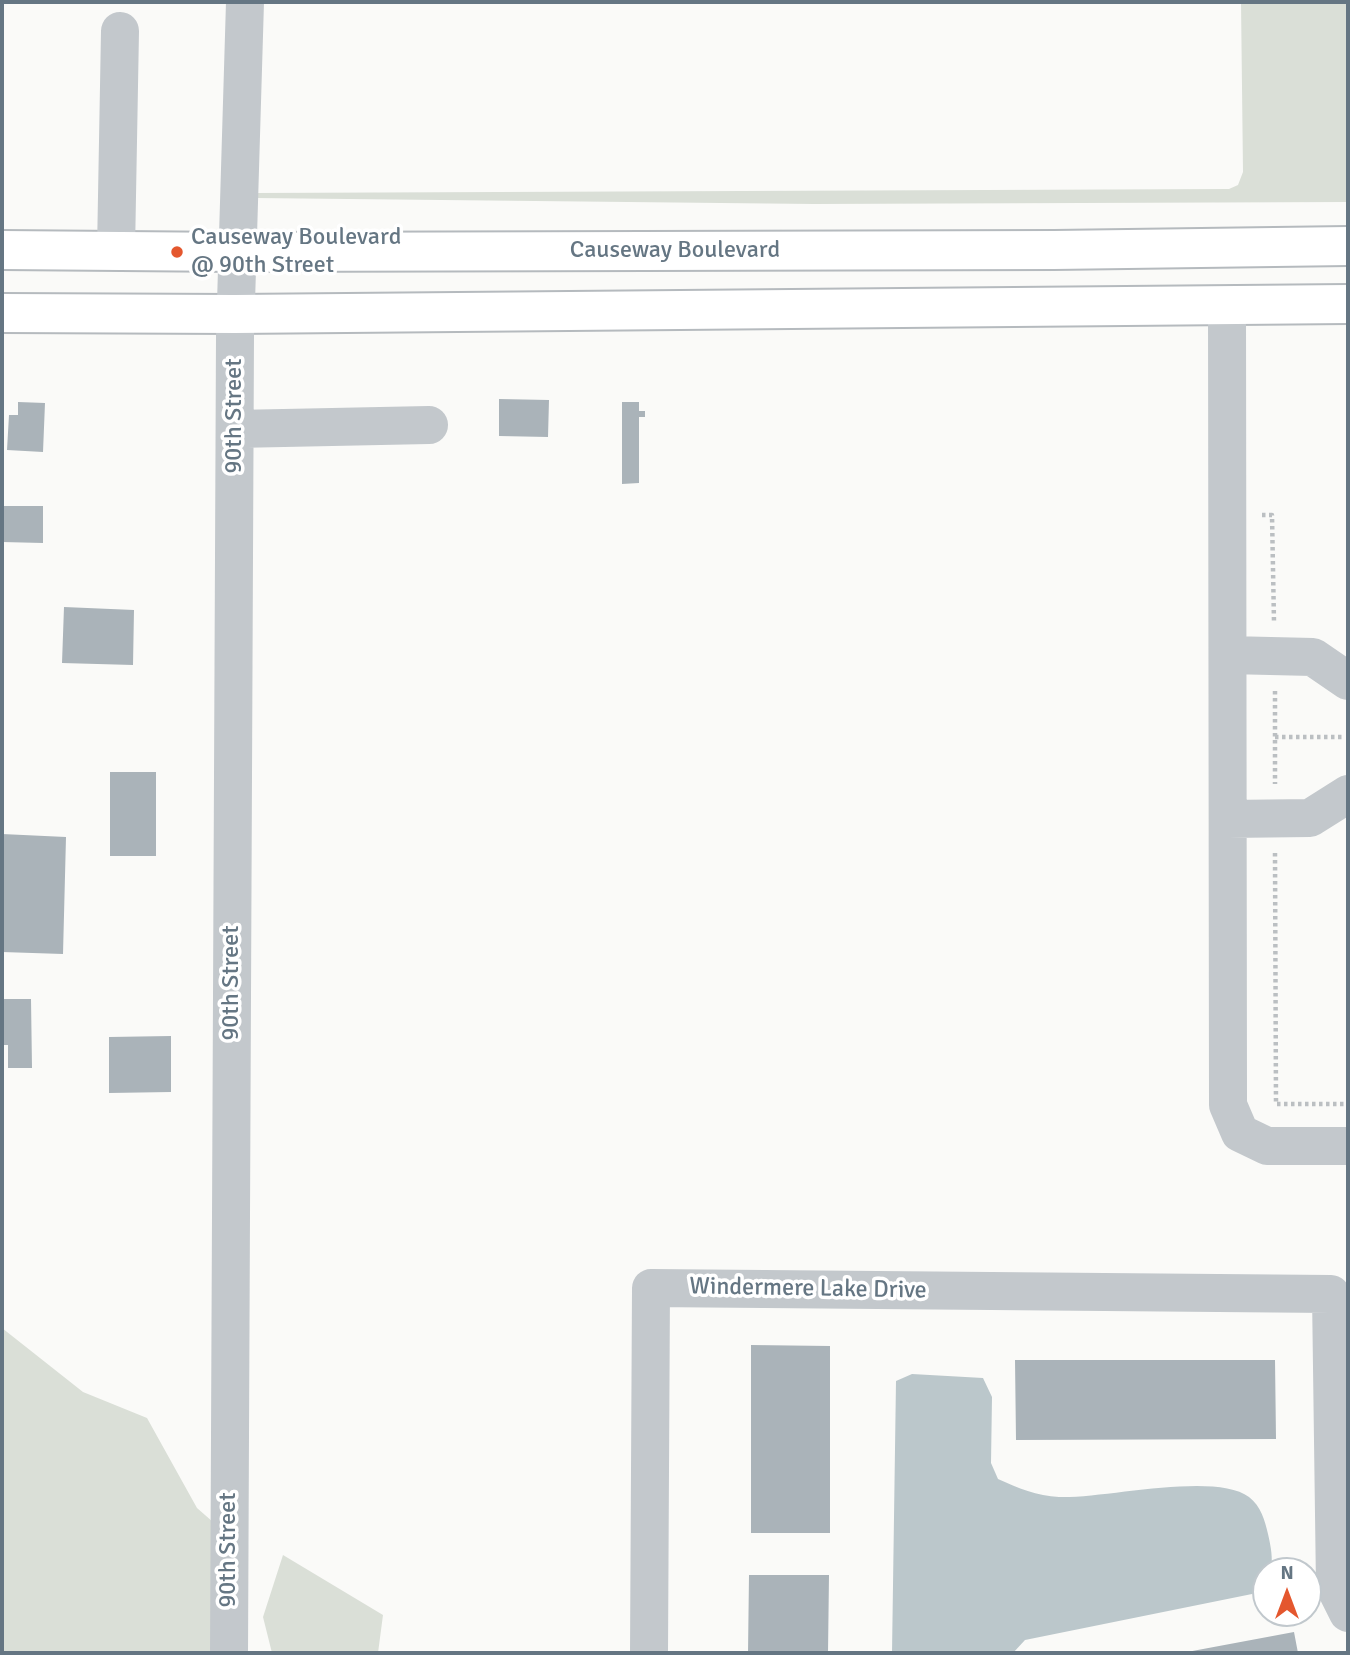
<!DOCTYPE html>
<html>
<head>
<meta charset="utf-8">
<style>
  body { margin:0 }
  #map { position:relative; width:1350px; height:1655px; overflow:hidden; background:#fafaf8; font-family:Signika,sans-serif }
  canvas { display:block }
  .frame { position:absolute; inset:0; border:4px solid #657683; pointer-events:none }
  .north { position:absolute; left:1252px; top:1557px; width:70px; height:70px; box-sizing:border-box; background:#fff; border:2px solid #c1c8cd; border-radius:50%; rotate:0deg; font-size:19px; font-weight:700; line-height:28px; text-align:center; color:#657683 }
  .north::after { content:''; display:block; margin:auto; width:24px; height:32px; background:#e4572e; clip-path:polygon(50% 0,100% 100%,50% 72%,0 100%) }
</style>
</head>
<body>
<div id="map">
<canvas width="1350" height="1655"></canvas>
<div class="frame"></div>
<div class="north">N</div>
</div>
<script>
const ctx = document.querySelector('canvas').getContext('2d');
ctx.lineJoin = 'round';
function paint(path, color) { ctx.fillStyle = color; ctx.fill(path, 'evenodd'); }
function strokePath(path, color, width, dash) { ctx.strokeStyle = color; ctx.lineWidth = width; ctx.lineCap = dash ? 'butt' : 'round'; ctx.setLineDash(dash || []); ctx.stroke(path); }
function label(font, color, halo, rows, align = 'center') {
  ctx.font = font + ' Signika,sans-serif'; ctx.lineWidth = 7; ctx.setLineDash([]); ctx.textBaseline = 'middle'; ctx.strokeStyle = halo; ctx.fillStyle = color; for (const [text, x, y, turn = 0] of rows) {
    ctx.save(); ctx.translate(x, y); ctx.rotate((+turn || 0) * Math.PI / 180); ctx.textAlign = isNaN(turn) ? turn : align; if (halo) ctx.strokeText(text, 0, 0); ctx.fillText(text, 0, 0); ctx.restore();
  }
}
const green = new Path2D(`
  M 1241,2 L 1348,2 L 1348,202 L 814,204 L 255,198 L 255,193 L 1229,189 L 1238,185 L 1243,172 Z
  M 2,1328 L 83,1392 L 147,1418 L 197,1508 L 213,1522 L 212,1653 L 2,1653 Z
  M 283,1555 L 383,1615 L 378,1653 L 272,1653 L 263,1617 Z`);
const water = new Path2D(`
  M 912,1374 L 983,1378 L 992,1397 L 991,1463 L 998,1479 C 1018,1488 1037,1496 1059,1497 C 1102,1499 1215,1471 1249,1497 C 1261,1506 1265,1521 1268,1534 C 1271,1547 1273,1558 1271,1571 L 1266,1571 L 1266,1587 L 1252,1594 L 1025,1640 L 1013,1653 L 892,1653 L 896,1381 Z`);
const building = new Path2D(`
  M 499,399 L 549,400 L 548,437 L 499,436 Z
  M 18,402 L 45,403 L 43,452 L 7,450 L 9,415 L 18,415 Z
  M 622,402 L 639,402 L 639,411 L 645,411 L 645,417 L 639,417 L 639,483 L 622,484 Z
  M 2,506 L 43,506 L 43,543 L 2,542 Z
  M 64,607 L 134,610 L 133,665 L 62,663 Z
  M 110,772 L 156,772 L 156,856 L 110,856 Z
  M 2,834 L 66,837 L 63,954 L 2,952 Z
  M 2,999 L 31,999 L 32,1068 L 8,1068 L 8,1045 L 2,1045 Z
  M 171,1036 L 171,1092 L 109,1093 L 109,1037 Z
  M 751,1345 L 830,1346 L 830,1533 L 751,1533 Z
  M 1015,1360 L 1275,1360 L 1276,1439 L 1016,1440 Z
  M 749,1575 L 829,1575 L 828,1653 L 748,1653 Z
  M 1294,1632 L 1298,1653 L 1187,1653 L 1187,1652 Z`);
const path = new Path2D(`
  M 1262,515 L 1272,515 L 1274,622
  M 1275,691 L 1275,784
  M 1275,737 L 1342,737
  M 1275,853 L 1276,1104 L 1348,1104`);
const minor = new Path2D(`
  M 116,251 L 120,31
  M 1227,306 L 1228,1105 L 1240,1133 L 1267,1146 L 1348,1146
  M 235,429 L 429,425
  M 1228,655 L 1313,657 L 1348,681
  M 1228,819 L 1310,818 L 1348,794
  M 229,1653 L 235,336 L 245,2
  M 649,1653 L 651,1288 L 1331,1294 L 1335,1587 L 1348,1613`);
const major = new Path2D(`
  M 2,250 L 239,252 L 1054,250 L 1348,246
  M 2,313 L 235,314 L 1348,304`);
const markers = [
  [177,252,7,"#e4572e"]
];
const poiNames = [
  ["Causeway Boulevard",191,238],
  ["@ 90th Street",191,266]
];
const streetNames = [
  ["Causeway Boulevard",675,251],
  ["90th Street",235,416,-90],
  ["90th Street",232,983,-90],
  ["Windermere Lake Drive",808,1289,1],
  ["90th Street",229,1550,-90]
];
paint(green, '#dadfd7');
paint(water, '#bbc7cb');
paint(building, '#aab3b9');
strokePath(major, '#b5babe', 42);
strokePath(path, '#bbbfc2', 4.5, [3.5, 3.5]);
strokePath(minor, '#c3c8cc', 38);
strokePath(major, '#fff', 38);
for (const [x, y, r, color] of markers) { const dot = new Path2D(); dot.arc(x, y, r, 0, 2 * Math.PI); ctx.fillStyle = color; ctx.fill(dot); strokePath(dot, '#fff', 2.5); }
label('24px', '#657683', '#fff', poiNames, 'left');
label('24px', '#657683', '#fff', streetNames);
</script>
</body>
</html>
